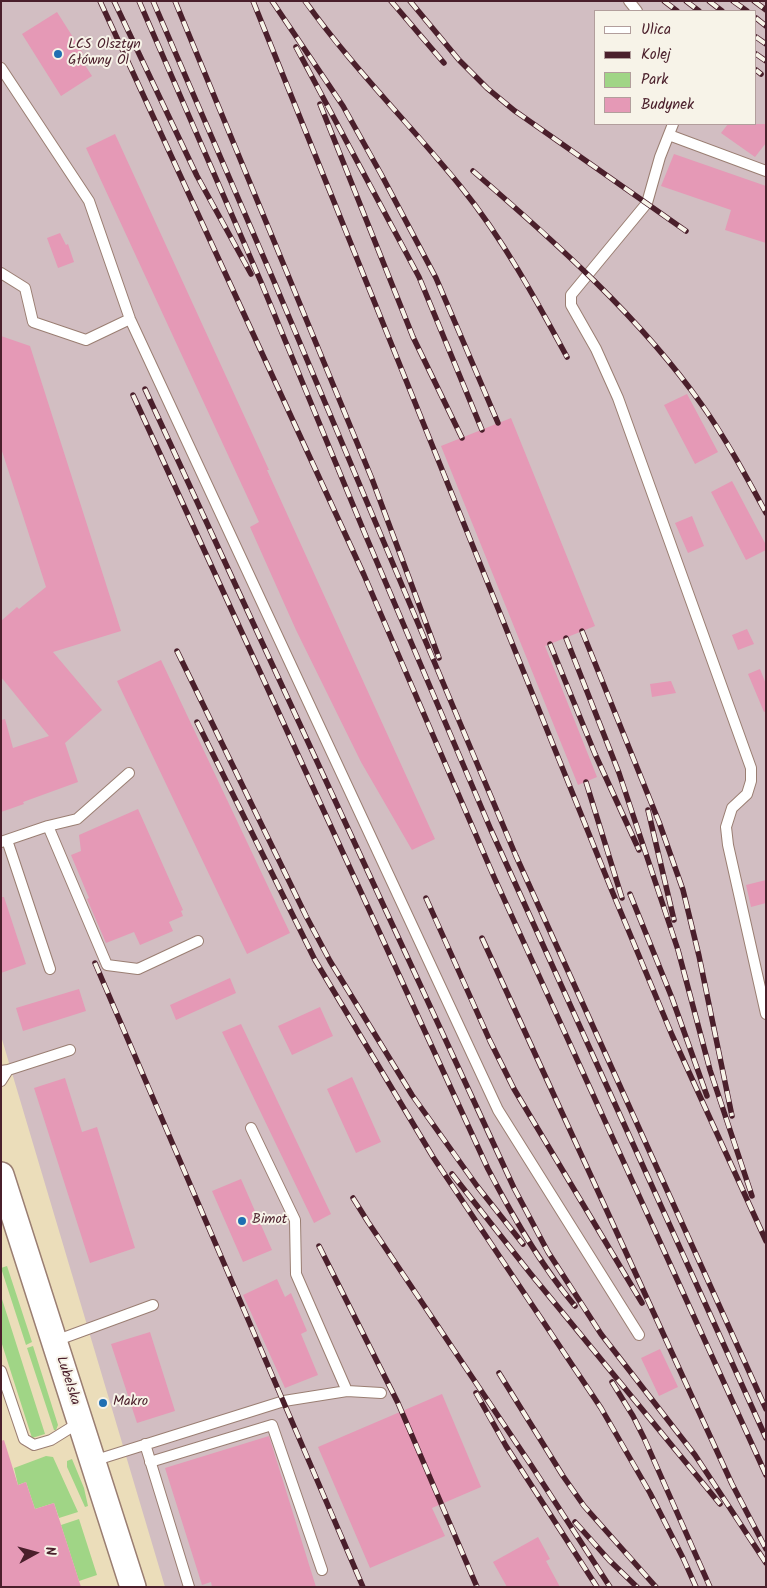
<!DOCTYPE html>
<html>
<head>
<meta charset="utf-8">
<style>
  body { margin:0 }
  #map { position:relative; width:767px; height:1588px; overflow:hidden; background:#ebddba; font-family:Kalam,sans-serif }
  canvas { display:block }
  .frame { position:absolute; inset:0; border:2px solid #4a1f2b; pointer-events:none }
  .legend { position:absolute; left:594px; top:10px; width:162px; height:115px; box-sizing:border-box; background:#f7f3e8; border:1px solid #b29e9c; margin:0; padding:6px 9px; list-style:none; font-size:15px; color:#4a1f2b }
  .legend li { display:flex; align-items:center; gap:10px; height:25px }
  .legend b { width:25px; border:1px solid #b29e9c }
  .north { position:absolute; left:10px; top:1528px; width:50px; height:50px; -webkit-text-stroke:4px #f7f3e8; paint-order:stroke; rotate:83deg; font-size:14px; font-weight:700; line-height:20px; text-align:center; color:#4a1f2b }
  .north::after { content:''; display:block; margin:auto; width:18px; height:22px; background:#4a1f2b; clip-path:polygon(50% 0,100% 100%,50% 72%,0 100%) }
</style>
</head>
<body>
<div id="map">
<canvas width="767" height="1588"></canvas>
<div class="frame"></div>
<ul class="legend">
<li><b style="height:6px;background:#fff"></b>Ulica</li>
<li><b style="height:6px;background:#4a1f2b"></b>Kolej</li>
<li><b style="height:14px;background:#a0d586"></b>Park</li>
<li><b style="height:14px;background:#e599b6"></b>Budynek</li>
</ul>
<div class="north">N</div>
</div>
<script>
const ctx = document.querySelector('canvas').getContext('2d');
ctx.lineJoin = 'round';
function paint(path, color) { ctx.fillStyle = color; ctx.fill(path, 'evenodd'); }
function strokePath(path, color, width, dash) { ctx.strokeStyle = color; ctx.lineWidth = width; ctx.lineCap = dash ? 'butt' : 'round'; ctx.setLineDash(dash || []); ctx.stroke(path); }
function label(font, color, halo, rows, align = 'center') {
  ctx.font = font + ' Kalam,sans-serif'; ctx.lineWidth = 4; ctx.setLineDash([]); ctx.textBaseline = 'middle'; ctx.strokeStyle = halo; ctx.fillStyle = color; for (const [text, x, y, turn = 0] of rows) {
    ctx.save(); ctx.translate(x, y); ctx.rotate((+turn || 0) * Math.PI / 180); ctx.textAlign = isNaN(turn) ? turn : align; if (halo) ctx.strokeText(text, 0, 0); ctx.fillText(text, 0, 0); ctx.restore();
  }
}
const industrial = new Path2D(`
  M 1,1 L 766,1 L 766,1587 L 165,1587 L 1,1036 ZM 596,11 L 756,11 L 756,124 L 596,124 Z`);
const green = new Path2D(`
  M 7,1266 L 32,1342 L 26,1345 L 1,1268 Z
  M 1,1296 L 45,1434 L 32,1438 L 1,1341 Z
  M 33,1346 L 58,1425 L 56,1430 L 54,1430 L 27,1348 Z
  M 46,1456 L 53,1457 L 78,1512 L 59,1518 L 54,1503 L 35,1509 L 26,1482 L 18,1485 L 14,1468 Z
  M 72,1459 L 84,1488 L 88,1506 L 85,1507 L 67,1467 L 67,1461 Z
  M 79,1519 L 97,1575 L 79,1581 L 61,1525 Z`);
const building = new Path2D(`
  M 57,12 L 83,53 L 79,56 L 92,76 L 61,96 L 22,34 Z
  M 728,124 L 766,124 L 766,143 L 755,157 L 721,133 Z
  M 115,134 L 269,470 L 267,470 L 435,839 L 412,850 L 361,762 L 296,630 L 250,527 L 259,522 L 86,148 Z
  M 674,154 L 766,186 L 766,243 L 725,230 L 731,210 L 661,186 Z
  M 60,233 L 66,245 L 68,244 L 74,262 L 58,268 L 47,238 Z
  M 1,336 L 30,346 L 121,631 L 53,652 L 102,710 L 65,743 L 78,782 L 23,802 L 24,804 L 1,812 L 1,720 L 5,719 L 13,748 L 49,736 L 1,677 L 1,621 L 17,607 L 19,609 L 46,587 L 1,448 Z
  M 687,394 L 718,452 L 695,464 L 664,405 Z
  M 511,418 L 595,626 L 545,646 L 597,777 L 578,785 L 441,446 Z
  M 732,481 L 766,545 L 766,550 L 746,560 L 711,492 Z
  M 692,516 L 704,546 L 688,553 L 675,523 Z
  M 747,629 L 754,644 L 738,650 L 732,635 Z
  M 161,660 L 290,933 L 247,954 L 117,681 Z
  M 760,669 L 766,684 L 766,711 L 764,712 L 748,674 Z
  M 671,681 L 676,693 L 652,697 L 650,684 Z
  M 138,809 L 183,910 L 181,911 L 183,916 L 169,922 L 173,931 L 140,945 L 134,932 L 106,943 L 87,899 L 89,898 L 71,855 L 81,851 L 79,835 Z
  M 766,880 L 766,903 L 751,907 L 746,885 Z
  M 1,897 L 4,897 L 26,964 L 1,973 Z
  M 230,978 L 236,993 L 176,1020 L 170,1005 Z
  M 79,989 L 86,1011 L 23,1031 L 16,1008 Z
  M 320,1007 L 333,1036 L 292,1055 L 278,1026 Z
  M 241,1024 L 331,1214 L 314,1223 L 222,1032 Z
  M 352,1077 L 381,1142 L 356,1153 L 327,1089 Z
  M 65,1078 L 82,1132 L 97,1127 L 135,1248 L 90,1263 L 34,1088 Z
  M 241,1179 L 272,1250 L 243,1262 L 212,1191 Z
  M 277,1279 L 285,1297 L 291,1293 L 307,1331 L 301,1334 L 318,1375 L 285,1388 L 243,1295 Z
  M 150,1332 L 175,1411 L 137,1423 L 111,1344 Z
  M 660,1349 L 678,1387 L 659,1396 L 641,1358 Z
  M 442,1394 L 481,1487 L 432,1508 L 445,1536 L 370,1568 L 318,1447 Z
  M 269,1436 L 316,1587 L 212,1587 L 211,1582 L 202,1585 L 165,1468 Z
  M 4,1440 L 18,1485 L 26,1482 L 35,1509 L 54,1503 L 81,1587 L 1,1587 L 1,1441 Z
  M 538,1537 L 550,1559 L 546,1561 L 560,1587 L 507,1587 L 493,1562 Z`);
const service = new Path2D(`
  M 629,1 L 637,11
  M 1,68 L 89,201 L 130,319 L 498,1110 L 639,1335
  M 673,124 L 660,157 L 647,203 L 571,295 L 571,305 L 596,349 L 618,398 L 751,768 L 751,781 L 747,794 L 732,808 L 726,827 L 728,845 L 766,1014
  M 669,135 L 766,171
  M 1,273 L 25,288 L 33,322 L 86,340 L 130,319
  M 48,826 L 107,965 L 138,969 L 198,941
  M 7,840 L 50,969
  M 1,842 L 48,826 L 77,819 L 129,773
  M 1,1071 L 8,1070 L 70,1050
  M 1,1081 L 8,1070
  M 251,1128 L 295,1220 L 296,1274 L 347,1391
  M 55,1341 L 153,1305
  M 1,1371 L 24,1439 L 34,1445 L 51,1440 L 80,1422
  M 145,1444 L 189,1587
  M 93,1461 L 284,1401 L 347,1391 L 381,1393
  M 150,1462 L 272,1425 L 322,1570`);
const tertiary = new Path2D(`
  M 1,1175 L 133,1587`);
const rail = new Path2D(`
  M 100,1 L 364,575 L 494,877 L 766,1475
  M 114,1 L 197,176 L 251,274
  M 139,1 L 261,282 L 365,534 L 491,830 L 766,1438
  M 153,1 L 273,279 L 516,856 L 766,1409
  M 175,1 L 372,479 L 439,658
  M 253,1 L 612,891 L 672,1035 L 766,1241
  M 272,1 L 343,106 L 381,174 L 436,278 L 498,423
  M 305,1 C 352,67 410,124 461,187 C 503,239 535,298 567,357
  M 391,1 L 444,63
  M 410,1 L 459,60 L 487,88 L 515,111 L 686,231
  M 664,1 L 677,11
  M 686,1 L 699,11
  M 709,1 L 722,11
  M 733,1 L 747,11
  M 754,1 L 766,10
  M 756,18 L 766,26
  M 756,37 L 766,44
  M 296,47 L 419,277 L 482,430
  M 756,54 L 766,61
  M 756,70 L 761,74
  M 320,104 L 413,337 L 462,438
  M 473,171 C 554,241 640,317 702,405 C 726,439 746,476 766,513
  M 145,389 L 514,1188 L 548,1252 L 601,1334 L 695,1455 L 766,1563
  M 133,395 L 488,1169 C 513,1217 540,1264 575,1306
  M 582,631 L 659,822 L 683,890 L 699,956 L 732,1116
  M 566,638 L 619,773 L 678,950 L 710,1070 L 752,1196
  M 550,644 L 595,754 L 639,850
  M 177,651 L 306,916 L 330,961 L 412,1095 L 477,1186 L 523,1244
  M 197,722 L 315,960 L 433,1157 L 601,1408 L 650,1493 L 683,1558 L 696,1587
  M 586,782 L 622,898
  M 648,810 L 674,920
  M 630,894 L 672,998 L 707,1096
  M 426,898 L 490,1041 L 514,1089 L 642,1303
  M 482,938 L 732,1484 L 766,1549
  M 95,963 L 363,1587
  M 452,1174 L 530,1273 L 720,1504
  M 353,1198 L 368,1222 L 531,1465 L 610,1587
  M 319,1246 L 398,1403 L 477,1587
  M 499,1373 L 563,1476 L 584,1506 L 656,1587
  M 612,1382 L 633,1416 L 644,1438 L 710,1587
  M 476,1393 L 506,1446 L 597,1587
  M 575,1522 L 609,1560 L 637,1587`);
const markers = [
  [58,54,5,"#1f6fb2"],
  [242,1221,5,"#1f6fb2"],
  [103,1403,5,"#1f6fb2"]
];
const poiNames = [
  ["LCS Olsztyn",68,46],
  ["Główny Ol",68,62],
  ["Bimot",252,1221],
  ["Makro",113,1403]
];
const streetNames = [
  ["Lubelska",67,1381,72]
];
paint(industrial, '#d2bec2');
paint(green, '#a0d586');
paint(building, '#e599b6');
strokePath(service, '#9a7e72', 12);
strokePath(tertiary, '#9a7e72', 28);
strokePath(service, '#fff', 10);
strokePath(tertiary, '#fff', 25);
strokePath(rail, '#4a1f2b', 5.5);
strokePath(rail, '#f7f3e8', 4, [11]);
for (const [x, y, r, color] of markers) { const dot = new Path2D(); dot.arc(x, y, r, 0, 2 * Math.PI); ctx.fillStyle = color; ctx.fill(dot); strokePath(dot, '#f7f3e8', 2); }
label('14px', '#4a1f2b', '#f7f3e8', poiNames, 'left');
label('14px', '#4a1f2b', '#f7f3e8', streetNames);
</script>
</body>
</html>
